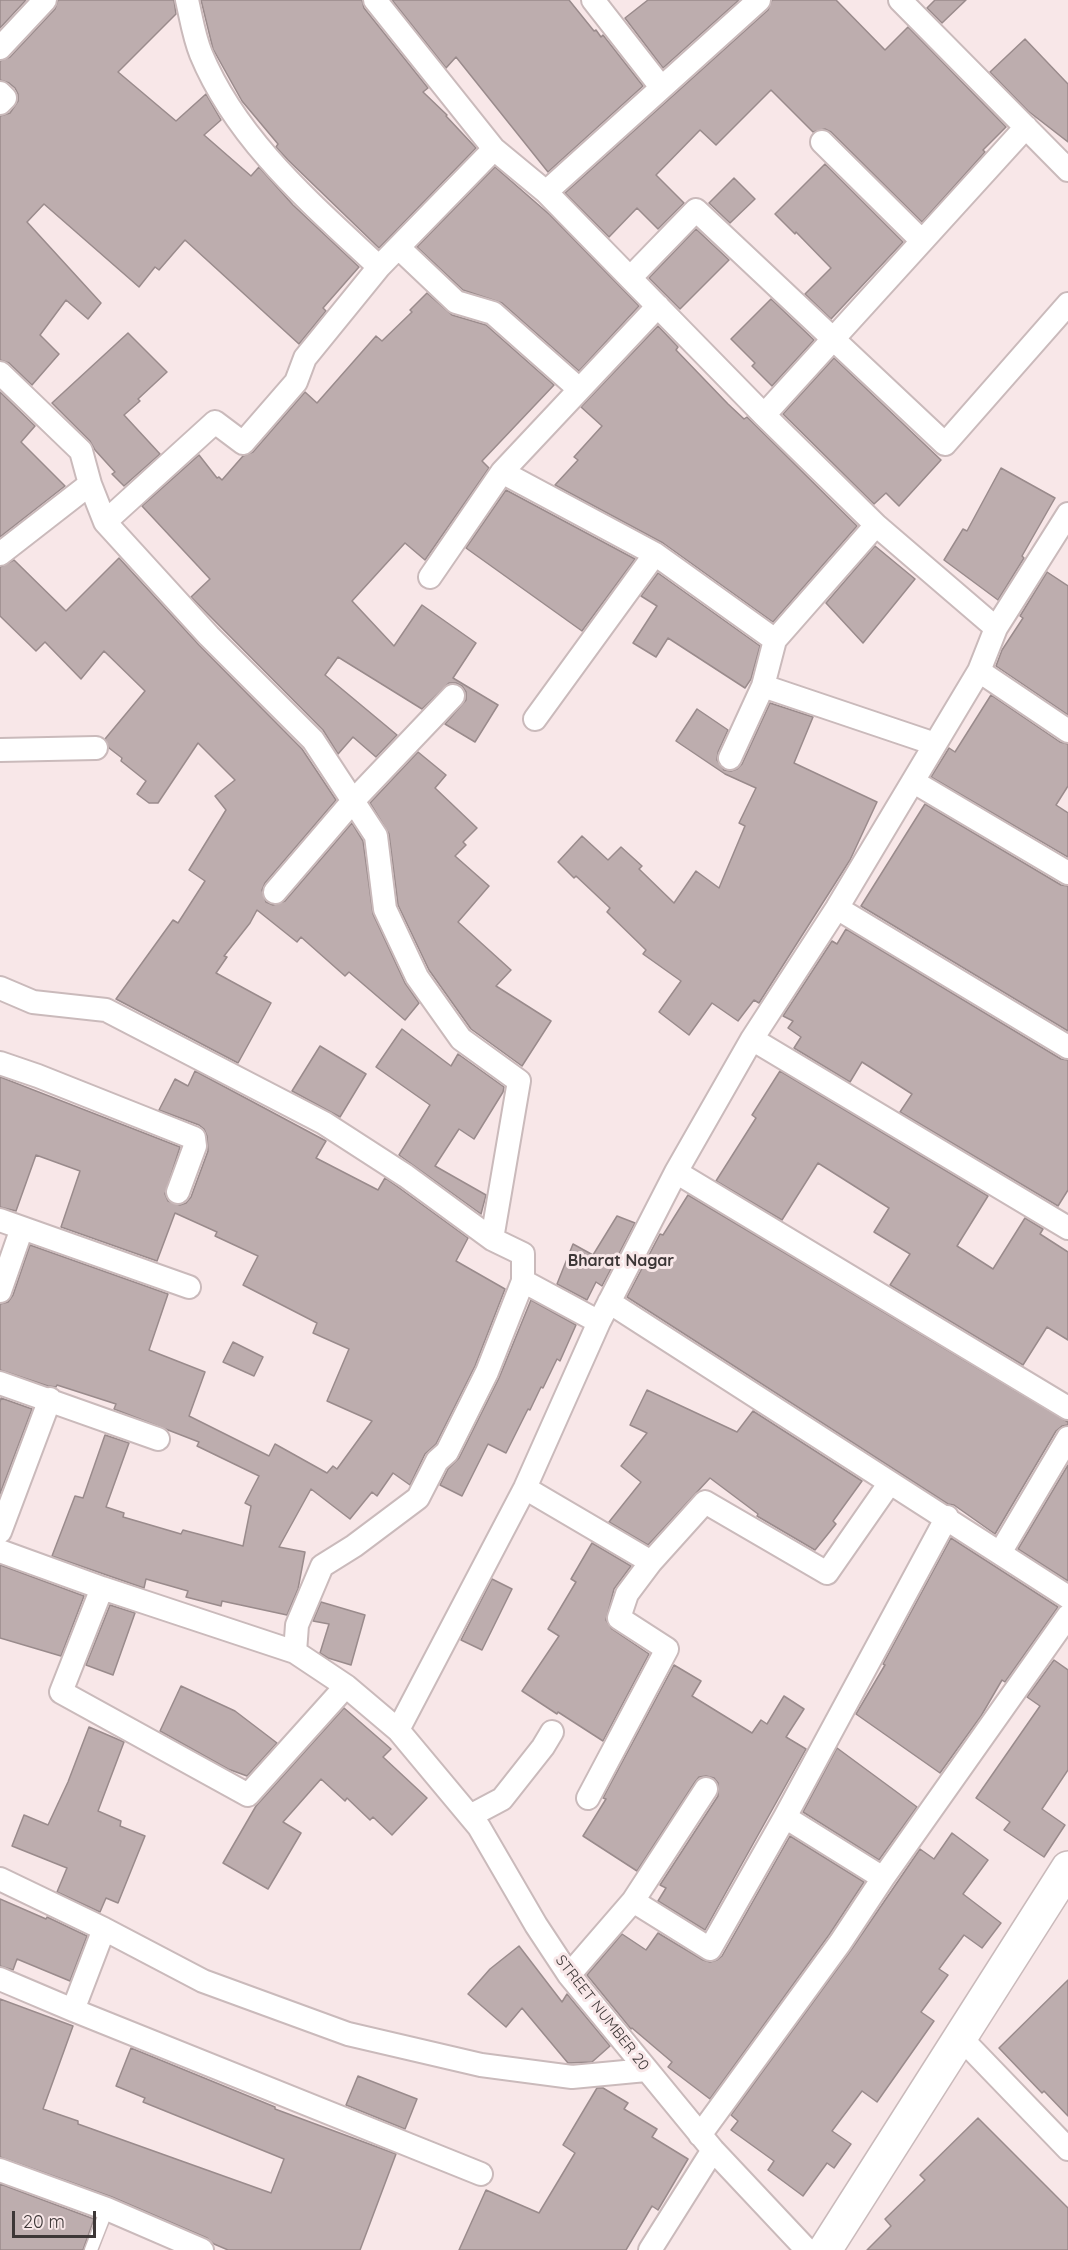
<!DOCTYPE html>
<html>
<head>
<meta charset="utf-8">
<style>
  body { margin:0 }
  #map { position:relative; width:1068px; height:2250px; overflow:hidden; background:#f8e7e8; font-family:Quicksand,sans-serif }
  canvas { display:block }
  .scale { position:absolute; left:12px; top:2211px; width:84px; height:27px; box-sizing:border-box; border:3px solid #3d3737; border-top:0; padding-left:8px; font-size:18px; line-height:21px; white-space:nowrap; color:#3d3737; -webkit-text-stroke:4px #f8e7e8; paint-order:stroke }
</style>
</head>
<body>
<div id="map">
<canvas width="1068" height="2250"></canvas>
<div class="scale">20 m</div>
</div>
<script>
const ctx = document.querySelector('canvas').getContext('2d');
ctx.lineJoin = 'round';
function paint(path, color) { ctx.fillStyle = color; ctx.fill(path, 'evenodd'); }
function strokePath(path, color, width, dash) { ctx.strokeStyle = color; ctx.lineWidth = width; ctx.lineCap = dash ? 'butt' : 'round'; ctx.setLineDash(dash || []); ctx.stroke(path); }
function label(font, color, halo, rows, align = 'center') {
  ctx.font = font + ' Quicksand,sans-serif'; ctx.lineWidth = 6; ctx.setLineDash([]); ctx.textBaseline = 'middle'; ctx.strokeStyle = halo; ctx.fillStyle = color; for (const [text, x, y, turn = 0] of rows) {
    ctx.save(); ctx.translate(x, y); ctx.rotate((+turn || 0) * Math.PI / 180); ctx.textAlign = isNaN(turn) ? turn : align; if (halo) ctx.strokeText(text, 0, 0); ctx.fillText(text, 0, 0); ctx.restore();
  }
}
const building = new Path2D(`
  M 0,0 L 26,0 L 0,28 Z
  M 58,0 L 174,0 L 176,14 L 118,72 L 176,121 L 206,94 L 221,120 L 204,135 L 251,176 L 259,167 L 293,205 L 359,267 L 323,308 L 326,311 L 299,344 L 185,240 L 159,270 L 155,267 L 139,287 L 44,204 L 27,222 L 101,303 L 88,319 L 66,300 L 40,335 L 59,354 L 32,385 L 9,363 L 0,360 L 0,116 L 10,113 L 18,101 L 18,94 L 15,88 L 9,83 L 0,80 L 0,61 L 10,57 L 55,9 Z
  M 201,0 L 362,0 L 364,8 L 428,88 L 423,92 L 447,115 L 446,116 L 476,148 L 379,248 L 288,160 L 276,147 L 278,144 L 242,101 L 213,49 Z
  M 392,0 L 569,0 L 594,31 L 596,30 L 601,37 L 603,35 L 643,86 L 548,172 L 456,57 L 446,68 Z
  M 648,0 L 739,0 L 663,68 L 625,18 Z
  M 772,0 L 836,0 L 885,50 L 908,27 L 1006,127 L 983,150 L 985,152 L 922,222 L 831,132 L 825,129 L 813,132 L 771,90 L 716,145 L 700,130 L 656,175 L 684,203 L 658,229 L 637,208 L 609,237 L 565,193 L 768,10 Z
  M 935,0 L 966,0 L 942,23 L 927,8 Z
  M 1025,39 L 1068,84 L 1068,142 L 1028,111 L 990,72 Z
  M 825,164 L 903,242 L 831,319 L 805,294 L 831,268 L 796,232 L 795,234 L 775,214 Z
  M 495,167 L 550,215 L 639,306 L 579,371 L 502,303 L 463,290 L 417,247 Z
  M 734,178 L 755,199 L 730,223 L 709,203 Z
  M 696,229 L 729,260 L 680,309 L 649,278 Z
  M 427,293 L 452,315 L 486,325 L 554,385 L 482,461 L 489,468 L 425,560 L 405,543 L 352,601 L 394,646 L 422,605 L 476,643 L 453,678 L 498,705 L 475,742 L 445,724 L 466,700 L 466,692 L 462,686 L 456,683 L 449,683 L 422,709 L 338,657 L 325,675 L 397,735 L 376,757 L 353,737 L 338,754 L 323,730 L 191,597 L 210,579 L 142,506 L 199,455 L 217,478 L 219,477 L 222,480 L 243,456 L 253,452 L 305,392 L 317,403 L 376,336 L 382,341 L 412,312 L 410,310 Z
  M 771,299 L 814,340 L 772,386 L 752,366 L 755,363 L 731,339 Z
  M 658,326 L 678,347 L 676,350 L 728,404 L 744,419 L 747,417 L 857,526 L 773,622 L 663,543 L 555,485 L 578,460 L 574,457 L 602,426 L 581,407 Z
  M 128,333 L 167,372 L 138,399 L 140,401 L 124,415 L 160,454 L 124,486 L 112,474 L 115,472 L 95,450 L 90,441 L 52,403 Z
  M 834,358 L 941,460 L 899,506 L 886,493 L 874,504 L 783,414 Z
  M 0,392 L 35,426 L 21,442 L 65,486 L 0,537 Z
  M 1001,468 L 1055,498 L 1022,556 L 1024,558 L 998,600 L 944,560 L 963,529 L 967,531 Z
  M 506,490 L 635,559 L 582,631 L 466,548 Z
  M 875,546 L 915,579 L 863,643 L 826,603 Z
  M 119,558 L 199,645 L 302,749 L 336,800 L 265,883 L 262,890 L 266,902 L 273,905 L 285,901 L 352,823 L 363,841 L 373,914 L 405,983 L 419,1003 L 405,1020 L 349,972 L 345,976 L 301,937 L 297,942 L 257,910 L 250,923 L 224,956 L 227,957 L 216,973 L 271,1003 L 238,1063 L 116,999 L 173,920 L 178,923 L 205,881 L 189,870 L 226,810 L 215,796 L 235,780 L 198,743 L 158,803 L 149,803 L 137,794 L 146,781 L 121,761 L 122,758 L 109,748 L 105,739 L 145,691 L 104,651 L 81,679 L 45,642 L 36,651 L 0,616 L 0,567 L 14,560 L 66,611 Z
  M 1047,572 L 1068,586 L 1068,715 L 996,666 L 1002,650 L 1023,618 L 1020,616 Z
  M 658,573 L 760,646 L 751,679 L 745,688 L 668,638 L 656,657 L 633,643 L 657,606 L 641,596 Z
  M 991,695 L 1060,742 L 1068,744 L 1068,786 L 1056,805 L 1068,813 L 1068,857 L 931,777 L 949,748 L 955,752 Z
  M 770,703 L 813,717 L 794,763 L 877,802 L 850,860 L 759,1003 L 754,1000 L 738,1021 L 712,1003 L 689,1035 L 659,1012 L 681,981 L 643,954 L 646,950 L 607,912 L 610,908 L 576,876 L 574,878 L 558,862 L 582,836 L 608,860 L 621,847 L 642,866 L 639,869 L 674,903 L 696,871 L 719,888 L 745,826 L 739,823 L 756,788 L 725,774 L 676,741 L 697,709 L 728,730 L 718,752 L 717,760 L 724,770 L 731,771 L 737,769 L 742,764 Z
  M 418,752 L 446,775 L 435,788 L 477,828 L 463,842 L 466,845 L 455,856 L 489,886 L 458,922 L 511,970 L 496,986 L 551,1021 L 522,1066 L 471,1029 L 429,970 L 398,905 L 389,834 L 370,803 Z
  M 925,804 L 1061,885 L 1068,886 L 1068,1031 L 861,906 Z
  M 846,929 L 1061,1059 L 1068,1060 L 1068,1190 L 1058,1206 L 900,1112 L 912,1094 L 862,1062 L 850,1082 L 794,1048 L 801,1037 L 788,1028 L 793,1021 L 783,1016 L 832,941 L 837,944 Z
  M 402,1029 L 451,1066 L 458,1054 L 504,1087 L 503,1092 L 474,1139 L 459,1129 L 435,1166 L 486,1195 L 481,1214 L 399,1155 L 430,1105 L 376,1067 Z
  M 320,1046 L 366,1074 L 340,1117 L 292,1091 Z
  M 195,1071 L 326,1141 L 316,1158 L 378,1190 L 385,1178 L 398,1187 L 468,1238 L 456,1261 L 505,1289 L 475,1366 L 436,1444 L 425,1454 L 410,1485 L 393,1473 L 377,1496 L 372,1492 L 350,1519 L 311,1489 L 279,1547 L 305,1552 L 298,1589 L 287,1615 L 222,1601 L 221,1606 L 186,1597 L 188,1591 L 146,1579 L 144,1588 L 52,1556 L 75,1496 L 83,1498 L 105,1435 L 129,1443 L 106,1507 L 124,1513 L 123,1517 L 181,1534 L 183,1530 L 243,1546 L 251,1506 L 245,1503 L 259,1476 L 197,1446 L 199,1442 L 114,1409 L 116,1404 L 57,1385 L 56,1387 L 48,1386 L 0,1370 L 0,1304 L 8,1302 L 13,1295 L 30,1245 L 168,1294 L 149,1350 L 205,1372 L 189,1416 L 269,1456 L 275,1444 L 327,1473 L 333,1466 L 337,1469 L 372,1421 L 327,1401 L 349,1349 L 313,1333 L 317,1323 L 243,1285 L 258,1256 L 215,1236 L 217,1232 L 175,1213 L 157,1261 L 61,1227 L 80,1171 L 36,1155 L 16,1211 L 0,1207 L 0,1077 L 180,1147 L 165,1194 L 168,1201 L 180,1205 L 186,1203 L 191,1197 L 208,1151 L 207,1136 L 204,1129 L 199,1125 L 159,1110 L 175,1079 L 188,1086 Z
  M 780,1071 L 988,1196 L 957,1246 L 993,1269 L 1025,1218 L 1043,1229 L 1040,1234 L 1068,1252 L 1068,1340 L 1047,1327 L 1023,1365 L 890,1285 L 910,1254 L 874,1232 L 889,1208 L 818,1163 L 782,1220 L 716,1181 L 756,1118 L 752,1115 Z
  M 688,1195 L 1068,1422 L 1068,1425 L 1062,1426 L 1056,1431 L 995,1534 L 954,1505 L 948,1504 L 627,1297 L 660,1234 L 663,1235 Z
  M 617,1216 L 635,1223 L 602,1286 L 596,1282 L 587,1300 L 557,1284 L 573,1244 L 593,1255 Z
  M 531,1300 L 576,1325 L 560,1361 L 557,1359 L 543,1388 L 541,1387 L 530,1410 L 528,1409 L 506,1453 L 488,1444 L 462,1496 L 440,1485 L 448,1469 L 459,1458 L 499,1378 Z
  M 233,1342 L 263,1357 L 254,1376 L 223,1362 Z
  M 647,1390 L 737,1432 L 753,1411 L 862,1481 L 833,1521 L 836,1524 L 815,1550 L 757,1516 L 758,1514 L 710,1478 L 648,1545 L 609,1522 L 641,1482 L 621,1466 L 647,1433 L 630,1425 Z
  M 1,1398 L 32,1409 L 0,1494 L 0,1402 Z
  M 1068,1465 L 1068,1581 L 1018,1549 Z
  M 951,1538 L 1058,1607 L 1005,1682 L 1002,1680 L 981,1716 L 940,1773 L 856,1714 L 885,1665 L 883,1664 Z
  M 592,1543 L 631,1566 L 614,1589 L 606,1620 L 612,1629 L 649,1654 L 603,1741 L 558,1712 L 557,1714 L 522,1691 L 559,1636 L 548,1629 L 576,1582 L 571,1579 Z
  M 0,1565 L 84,1596 L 61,1656 L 0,1638 Z
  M 492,1579 L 512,1589 L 482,1650 L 461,1640 Z
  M 321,1602 L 365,1615 L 351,1665 L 328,1658 L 320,1653 L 329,1624 L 313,1621 Z
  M 110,1605 L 135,1613 L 113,1675 L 86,1665 Z
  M 1054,1660 L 1068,1670 L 1068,1770 L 1042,1809 L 1065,1825 L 1044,1857 L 1004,1830 L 1010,1822 L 976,1798 L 1040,1706 L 1027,1697 Z
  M 674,1665 L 701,1681 L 692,1696 L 752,1733 L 761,1720 L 767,1724 L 784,1696 L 804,1709 L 786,1737 L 806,1749 L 705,1930 L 658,1901 L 666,1888 L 660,1885 L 718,1796 L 718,1783 L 714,1778 L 706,1776 L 699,1777 L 695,1782 L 637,1871 L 583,1836 L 606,1799 L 603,1798 Z
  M 181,1686 L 235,1711 L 277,1743 L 247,1776 L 228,1769 L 160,1731 Z
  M 344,1708 L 391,1749 L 383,1757 L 427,1798 L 392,1835 L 373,1817 L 370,1820 L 347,1798 L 345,1801 L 321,1779 L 283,1822 L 301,1833 L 268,1889 L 223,1863 L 256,1806 Z
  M 89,1727 L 124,1742 L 98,1811 L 121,1821 L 120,1826 L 145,1836 L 118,1903 L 106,1898 L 100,1912 L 57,1892 L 67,1868 L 12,1846 L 24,1815 L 48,1825 L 68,1782 Z
  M 837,1748 L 917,1807 L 879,1860 L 803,1812 Z
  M 952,1833 L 988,1860 L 963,1894 L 1001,1923 L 982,1948 L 964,1935 L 939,1969 L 948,1975 L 921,2012 L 934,2021 L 877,2102 L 862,2091 L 832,2131 L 851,2144 L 834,2168 L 827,2163 L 803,2196 L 768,2170 L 774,2161 L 731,2130 L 738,2121 L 731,2115 L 851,1950 L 920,1849 L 934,1859 Z
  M 790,1836 L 864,1882 L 829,1935 L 710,2099 L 668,2067 L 672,2062 L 632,2028 L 631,2029 L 587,1975 L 622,1934 L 646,1950 L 658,1933 L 703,1960 L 710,1962 L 717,1960 L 722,1956 Z
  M 0,1899 L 46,1919 L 47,1917 L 87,1936 L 70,1981 L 17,1959 L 13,1970 L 0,1966 Z
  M 519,1946 L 562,2002 L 567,1994 L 610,2046 L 592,2062 L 568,2063 L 522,2008 L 506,2027 L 468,1994 L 490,1969 Z
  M 1068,1980 L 1068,2116 L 1044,2091 L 1042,2093 L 999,2048 Z
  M 0,1999 L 73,2026 L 43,2109 L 78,2121 L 78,2124 L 271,2193 L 284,2159 L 143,2102 L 145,2098 L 116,2086 L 131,2048 L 275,2107 L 275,2109 L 396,2154 L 360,2250 L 228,2250 L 214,2244 L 207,2238 L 112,2197 L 0,2157 Z
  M 358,2076 L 417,2099 L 405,2129 L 346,2105 Z
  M 597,2088 L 603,2088 L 628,2103 L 624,2109 L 657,2129 L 652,2137 L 688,2159 L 658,2210 L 652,2206 L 626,2250 L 459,2250 L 486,2190 L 539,2213 L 575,2153 L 563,2145 Z
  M 978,2118 L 1068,2208 L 1068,2250 L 867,2250 L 891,2226 L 885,2219 L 925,2180 L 920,2175 Z
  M 0,2184 L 94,2219 L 83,2250 L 0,2250 Z`);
const lane = new Path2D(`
  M 91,2250 L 107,2209`);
const street = new Path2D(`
  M 187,0 C 191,17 194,37 201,54 C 237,141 312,204 379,267
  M 375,0 L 494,149 L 546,192 L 764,415 L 876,525 L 996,628
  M 593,0 L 661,87
  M 900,0 L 1068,170
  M 0,48 L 45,0
  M 0,93 L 5,98 L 0,103
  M 822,142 L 922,241
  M 546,192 L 759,0
  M 399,248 L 456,302 L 493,313 L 579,389
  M 630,278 L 696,210 L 945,444 L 1068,304
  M 658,306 L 502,472 L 655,554 L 775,640 L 876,525
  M 0,373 L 81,451 L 90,484 L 105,522 L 209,636 L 313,740 L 376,836 L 385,909 L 417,977 L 461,1039 L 519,1081 L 492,1239
  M 764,415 L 1026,127
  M 105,522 L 215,422 L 243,443 L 296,382 L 305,358 L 379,267 L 494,149
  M 0,554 L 90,484
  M 430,577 L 502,472
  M 979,671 L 1068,731
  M 763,686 L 775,640
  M 535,719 L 655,554
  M 0,750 L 96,748
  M 730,758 L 763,686 L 935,744
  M 914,782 L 1068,873
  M 275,892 L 353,801 L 453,696
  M 837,908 L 1068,1047
  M 0,988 L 33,1002 L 106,1010 L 324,1123 L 406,1176 L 492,1239 L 523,1254 L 523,1281 L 599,1322
  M 752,1039 L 1068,1228
  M 0,1063 L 38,1076 L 194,1138 L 195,1146 L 178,1192
  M 676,1172 L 1068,1408
  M 0,1220 L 189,1287
  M 0,1291 L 22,1228
  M 609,1302 C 761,1401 915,1498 1068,1597
  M 0,1383 L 158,1439
  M 525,1488 L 651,1562
  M 0,1532 L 50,1399
  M 0,1551 L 102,1588 L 295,1652 L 346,1686 L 398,1730 L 479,1827 L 536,1925 L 569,1975 L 713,2150 L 807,2250
  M 1000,1553 L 1068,1438
  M 102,1588 L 61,1692 L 248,1795 L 346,1686
  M 295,1652 L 297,1625 L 322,1566 L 354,1546 L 418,1498 L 437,1461 L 447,1452 L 487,1372 L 523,1281
  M 398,1730 L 525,1488 L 599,1322 L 676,1172 L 752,1039 L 837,908 L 979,671 L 996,628 L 1068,514
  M 588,1798 L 667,1649 L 619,1618 L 627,1594 L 651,1562 L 705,1502 L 827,1573 L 889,1484
  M 470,1816 L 502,1799 L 543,1747 L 552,1732
  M 785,1817 L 883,1878
  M 0,1879 L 104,1929 L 203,1981 L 348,2034 L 481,2065 L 572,2077 L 646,2070
  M 633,1901 L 710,1949 L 785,1817 L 947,1517
  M 569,1975 L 633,1901 L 706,1789
  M 0,1979 L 73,2010 L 481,2174
  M 73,2010 L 104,1929
  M 960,2037 L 1068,2149
  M 700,2135 L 840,1943 L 883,1878 L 1068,1616
  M 0,2170 L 107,2209 L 202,2250
  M 650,2250 L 713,2150`);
const secondary = new Path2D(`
  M 825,2250 L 1068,1868`);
const streetNames = [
  ["STREET NUMBER 20",602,2013,52]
];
const neighbourhoodNames = [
  ["Bharat Nagar",621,1261]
];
paint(building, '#bdadae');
strokePath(building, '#9a8b8c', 1.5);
strokePath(lane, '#cababb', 15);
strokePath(street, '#cababb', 26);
strokePath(secondary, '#cababb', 36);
strokePath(lane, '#fff', 12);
strokePath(street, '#fff', 22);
strokePath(secondary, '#fff', 33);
label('15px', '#3d3737', '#f8e7e8', streetNames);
label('bold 16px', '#3d3737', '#f8e7e8', neighbourhoodNames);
</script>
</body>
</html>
